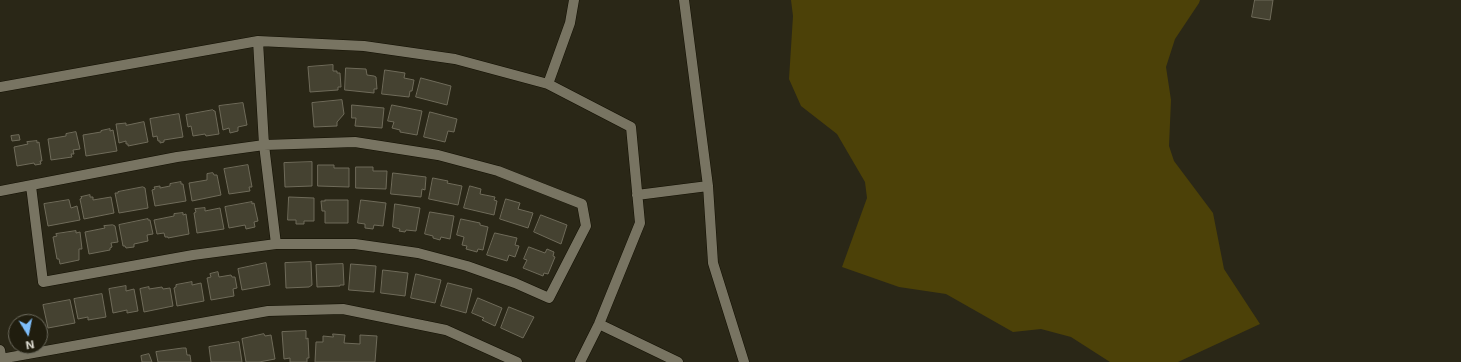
<!DOCTYPE html>
<html>
<head>
<meta charset="utf-8">
<style>
  body { margin:0 }
  #map { position:relative; width:1461px; height:362px; overflow:hidden; background:#2a2717; font-family:Inter,sans-serif }
  canvas { display:block }
  .north { position:absolute; left:8px; top:314px; width:40px; height:40px; box-sizing:border-box; background:#201d0e; border:1px solid #6c6a5d; border-radius:50%; rotate:170deg; font-size:11px; font-weight:700; line-height:16px; text-align:center; color:#dfddd3 }
  .north::after { content:''; display:block; margin:auto; width:14px; height:18px; background:#7ebdf9; clip-path:polygon(50% 0,100% 100%,50% 72%,0 100%) }
</style>
</head>
<body>
<div id="map">
<canvas width="1461" height="362"></canvas>
<div class="north">N</div>
</div>
<script>
const ctx = document.querySelector('canvas').getContext('2d');
ctx.lineJoin = 'round';
function paint(path, color) { ctx.fillStyle = color; ctx.fill(path, 'evenodd'); }
function strokePath(path, color, width, dash) { ctx.strokeStyle = color; ctx.lineWidth = width; ctx.lineCap = dash ? 'butt' : 'round'; ctx.setLineDash(dash || []); ctx.stroke(path); }
const green = new Path2D(`
  M 791,0 L 1200,0 L 1199,3 L 1175,39 L 1166,67 L 1171,100 L 1169,146 L 1174,161 L 1213,213 L 1224,269 L 1260,324 L 1178,362 L 1110,362 L 1071,337 L 1041,329 L 1013,332 L 946,294 L 899,287 L 842,267 L 867,198 L 865,182 L 837,134 L 801,106 L 789,79 L 793,16 Z`);
const building = new Path2D(`
  M 1255,0 L 1273,0 L 1270,20 L 1252,17 Z
  M 333,65 L 333,71 L 337,71 L 337,73 L 340,73 L 341,87 L 338,87 L 338,90 L 310,92 L 308,67 Z
  M 346,68 L 366,69 L 367,75 L 374,76 L 376,77 L 377,89 L 374,89 L 374,93 L 345,90 Z
  M 385,70 L 405,73 L 404,78 L 414,80 L 412,91 L 410,91 L 409,97 L 382,94 Z
  M 421,78 L 451,86 L 447,105 L 416,97 Z
  M 342,100 L 344,114 L 337,122 L 337,126 L 314,127 L 312,103 Z
  M 243,103 L 247,125 L 238,127 L 238,131 L 230,133 L 229,128 L 223,130 L 219,106 Z
  M 352,105 L 384,108 L 382,128 L 355,126 L 356,118 L 352,118 Z
  M 392,105 L 422,111 L 417,135 L 400,132 L 400,130 L 392,128 L 394,122 L 388,121 Z
  M 213,110 L 214,111 L 215,111 L 219,134 L 206,136 L 205,134 L 193,136 L 191,126 L 188,127 L 186,115 Z
  M 430,112 L 457,119 L 454,132 L 448,131 L 445,142 L 424,137 Z
  M 179,114 L 183,137 L 164,140 L 164,142 L 160,143 L 160,141 L 158,141 L 157,136 L 153,137 L 150,119 Z
  M 144,122 L 148,142 L 128,146 L 128,144 L 126,144 L 126,141 L 119,143 L 116,124 L 126,123 L 126,125 Z
  M 110,129 L 110,131 L 113,130 L 117,151 L 86,156 L 83,135 L 101,132 L 101,131 Z
  M 76,132 L 80,149 L 73,150 L 74,154 L 71,154 L 72,157 L 51,160 L 48,139 L 66,136 L 66,134 Z
  M 19,135 L 20,140 L 12,141 L 11,136 Z
  M 37,141 L 37,143 L 39,142 L 42,161 L 40,161 L 41,164 L 35,165 L 34,163 L 17,166 L 14,147 L 28,144 L 27,142 Z
  M 312,162 L 312,186 L 285,187 L 284,163 Z
  M 248,165 L 252,187 L 249,187 L 250,191 L 229,194 L 224,169 Z
  M 318,165 L 334,165 L 334,168 L 349,168 L 349,187 L 318,186 Z
  M 356,167 L 373,167 L 373,171 L 387,171 L 386,189 L 356,188 Z
  M 213,173 L 214,175 L 217,175 L 221,195 L 192,201 L 189,183 L 207,180 L 207,174 Z
  M 393,173 L 426,177 L 425,190 L 422,189 L 421,197 L 391,194 Z
  M 433,178 L 448,181 L 447,183 L 462,186 L 458,205 L 429,199 Z
  M 181,182 L 181,184 L 183,184 L 186,201 L 155,206 L 152,190 L 155,189 L 154,187 L 160,186 L 160,188 L 170,186 L 170,184 Z
  M 470,186 L 481,189 L 480,194 L 495,197 L 494,200 L 497,201 L 494,215 L 464,208 Z
  M 143,187 L 145,188 L 148,208 L 119,213 L 115,193 L 118,193 L 118,192 Z
  M 90,195 L 90,197 L 93,197 L 93,200 L 111,197 L 114,213 L 84,219 L 80,199 L 82,198 L 81,197 Z
  M 289,197 L 314,198 L 314,221 L 304,221 L 304,224 L 296,224 L 296,220 L 288,220 Z
  M 506,199 L 520,203 L 518,209 L 533,213 L 528,228 L 500,219 Z
  M 69,200 L 71,208 L 77,206 L 80,220 L 48,226 L 44,204 Z
  M 325,200 L 348,200 L 348,223 L 325,223 L 325,211 L 322,211 L 321,201 L 325,201 Z
  M 361,200 L 386,203 L 383,226 L 374,225 L 373,229 L 365,228 L 365,224 L 358,223 Z
  M 252,202 L 252,204 L 254,203 L 258,221 L 254,222 L 255,227 L 246,229 L 245,225 L 229,228 L 225,207 Z
  M 395,204 L 420,208 L 416,231 L 406,230 L 405,232 L 399,231 L 400,229 L 393,227 Z
  M 205,208 L 205,211 L 220,208 L 224,229 L 197,233 L 194,213 L 196,212 L 195,209 Z
  M 430,212 L 454,216 L 450,239 L 441,237 L 440,240 L 433,238 L 433,236 L 425,234 Z
  M 183,213 L 183,215 L 186,214 L 189,234 L 168,238 L 168,237 L 165,237 L 164,233 L 157,234 L 154,220 L 174,216 L 174,214 Z
  M 541,215 L 567,225 L 561,244 L 534,232 Z
  M 148,219 L 148,220 L 150,220 L 153,234 L 147,235 L 148,241 L 134,244 L 134,247 L 126,248 L 125,246 L 123,246 L 119,225 Z
  M 461,219 L 480,223 L 480,225 L 488,227 L 483,250 L 478,249 L 477,252 L 466,249 L 467,246 L 462,245 L 464,237 L 457,235 Z
  M 113,225 L 115,226 L 118,242 L 111,243 L 112,247 L 110,248 L 110,250 L 89,254 L 85,232 L 105,228 L 104,226 Z
  M 76,231 L 76,233 L 80,232 L 82,249 L 79,249 L 79,260 L 60,264 L 59,259 L 57,259 L 53,237 L 57,236 L 56,234 Z
  M 495,233 L 517,238 L 515,245 L 519,246 L 515,257 L 509,255 L 507,261 L 487,255 Z
  M 529,247 L 545,253 L 547,249 L 554,252 L 553,256 L 555,257 L 548,274 L 544,273 L 543,276 L 523,268 L 527,260 L 524,259 Z
  M 311,262 L 312,285 L 309,287 L 286,288 L 285,263 Z
  M 266,263 L 270,285 L 242,290 L 238,269 Z
  M 343,264 L 344,285 L 340,285 L 340,286 L 317,287 L 316,265 Z
  M 351,264 L 376,266 L 374,292 L 349,290 Z
  M 383,270 L 408,273 L 405,296 L 381,293 Z
  M 218,272 L 219,277 L 231,275 L 232,277 L 235,277 L 237,288 L 233,289 L 234,296 L 211,300 L 207,278 L 211,277 L 210,274 Z
  M 416,274 L 441,280 L 435,303 L 411,298 Z
  M 192,282 L 192,285 L 201,283 L 204,301 L 177,306 L 174,288 L 176,287 L 176,285 Z
  M 448,283 L 472,289 L 466,313 L 441,306 Z
  M 126,286 L 126,291 L 134,289 L 138,311 L 127,313 L 127,310 L 113,313 L 109,289 Z
  M 149,287 L 149,289 L 162,287 L 163,289 L 170,288 L 173,306 L 144,312 L 140,289 Z
  M 102,294 L 106,317 L 88,320 L 88,317 L 78,319 L 74,299 Z
  M 478,298 L 502,308 L 495,326 L 482,320 L 484,318 L 472,313 Z
  M 70,300 L 75,323 L 48,328 L 43,305 Z
  M 509,307 L 534,317 L 523,338 L 501,328 Z
  M 306,331 L 306,339 L 308,338 L 309,358 L 307,358 L 307,362 L 290,362 L 290,358 L 284,359 L 282,332 Z
  M 264,334 L 265,336 L 271,335 L 275,359 L 259,362 L 246,362 L 242,339 Z
  M 333,334 L 345,335 L 344,343 L 360,344 L 360,335 L 377,336 L 375,362 L 315,362 L 316,342 L 323,342 L 323,336 L 333,337 Z
  M 239,342 L 242,362 L 211,362 L 209,347 Z
  M 183,348 L 186,348 L 187,355 L 190,355 L 191,362 L 158,362 L 156,352 Z
  M 149,354 L 152,362 L 142,362 L 141,356 Z`);
const minor = new Path2D(`
  M 684,0 L 708,186 L 713,263 L 744,362
  M 258,41 L 264,145 L 276,244
  M 548,84 L 570,23 L 574,0
  M 0,87 L 258,41 L 364,46 L 455,59 L 548,84 L 631,127 L 640,223 L 599,324 L 580,362
  M 0,191 L 177,157 L 264,145 L 355,142 L 438,155 L 498,171 L 582,204 L 586,226 L 549,298 L 515,283 L 467,266 L 418,253 L 355,244 L 276,244 L 193,255 L 43,282 L 31,186
  M 637,195 L 708,186
  M 599,324 L 678,362
  M 0,350 L 2,362
  M 0,359 L 268,311 L 343,309 L 446,330 L 517,362`);
paint(green, '#4c4108');
paint(building, '#454231');
strokePath(building, '#6f6b5a', 1);
strokePath(minor, '#131003', 11);
strokePath(minor, '#787462', 10);
</script>
</body>
</html>
